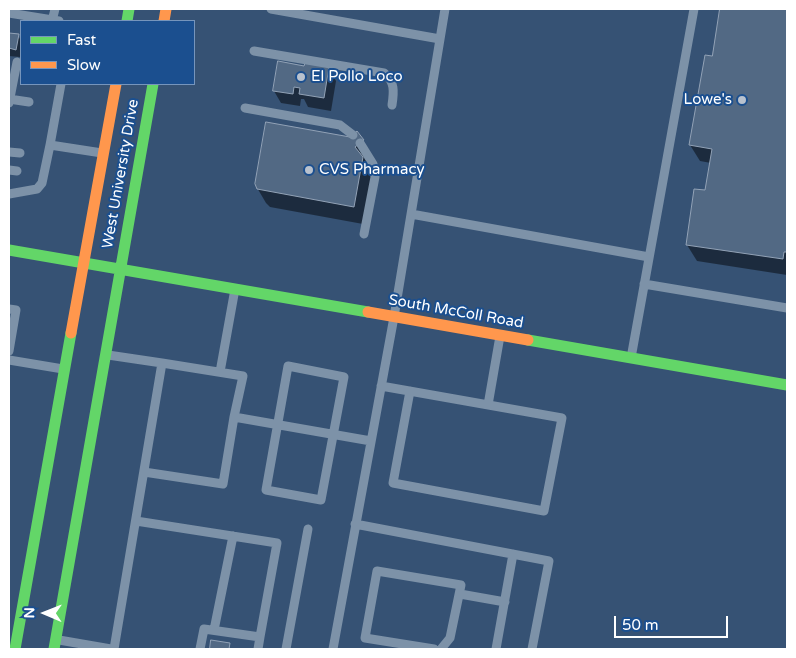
<!DOCTYPE html>
<html>
<head>
<meta charset="utf-8">
<style>
  body { margin:0 }
  #map { position:relative; width:796px; height:658px; overflow:hidden; background:#365274; font-family:"Varela Round",sans-serif }
  canvas { display:block }
  .frame { position:absolute; inset:0; border:10px solid #fff; pointer-events:none }
  .legend { position:absolute; left:20px; top:20px; width:175px; height:65px; box-sizing:border-box; background:#1b4f8f; border:1px solid #7695bc; margin:0; padding:6px 9px; list-style:none; font-size:15px; color:#fff }
  .legend li { display:flex; align-items:center; gap:10px; height:25px }
  .legend b { width:25px; border:1px solid #7695bc }
  .north { position:absolute; left:20px; top:588px; width:50px; height:50px; -webkit-text-stroke:4px #1b4f8f; paint-order:stroke; rotate:271deg; font-size:14px; font-weight:700; line-height:20px; text-align:center; color:#fff }
  .north::after { content:''; display:block; margin:auto; width:18px; height:22px; background:#fff; clip-path:polygon(50% 0,100% 100%,50% 72%,0 100%) }
  .scale { position:absolute; left:614px; top:616px; width:114px; height:22px; box-sizing:border-box; border:2px solid #fff; border-top:0; padding-left:6px; font-size:15px; line-height:18px; white-space:nowrap; color:#fff; -webkit-text-stroke:4px #1b4f8f; paint-order:stroke }
</style>
</head>
<body>
<div id="map">
<canvas width="796" height="658"></canvas>
<div class="frame"></div>
<ul class="legend">
<li><b style="height:6px;background:#63d668"></b>Fast</li>
<li><b style="height:6px;background:#ff974d"></b>Slow</li>
</ul>
<div class="north">N</div>
<div class="scale">50 m</div>
</div>
<script>
const ctx = document.querySelector('canvas').getContext('2d');
ctx.lineJoin = 'round';
function paint(path, color) { ctx.fillStyle = color; ctx.fill(path, 'evenodd'); }
function strokePath(path, color, width, dash) { ctx.strokeStyle = color; ctx.lineWidth = width; ctx.lineCap = dash ? 'butt' : 'round'; ctx.setLineDash(dash || []); ctx.stroke(path); }
function label(font, color, halo, rows, align = 'center') {
  ctx.font = font + ' "Varela Round",sans-serif'; ctx.lineWidth = 4; ctx.setLineDash([]); ctx.textBaseline = 'middle'; ctx.strokeStyle = halo; ctx.fillStyle = color; for (const [text, x, y, turn = 0] of rows) {
    ctx.save(); ctx.translate(x, y); ctx.rotate((+turn || 0) * Math.PI / 180); ctx.textAlign = isNaN(turn) ? turn : align; if (halo) ctx.strokeText(text, 0, 0); ctx.fillText(text, 0, 0); ctx.restore();
  }
}
const shadow = new Path2D(`
  M 721,9 L 787,9 L 787,275 L 697,261 L 687,245 L 706,191 L 711,163 L 700,161 L 690,145 L 713,58 Z
  M 9,34 L 18,35 L 21,41 L 20,57 L 9,56 Z
  M 305,67 L 329,68 L 336,81 L 331,111 L 308,107 L 304,99 L 301,99 L 300,106 L 281,103 L 274,91 Z
  M 267,123 L 350,138 L 373,158 L 365,163 L 372,176 L 363,224 L 270,207 L 266,203 L 256,186 Z`);
const building = new Path2D(`
  M 720,9 L 787,9 L 787,252 L 784,252 L 783,259 L 686,245 L 694,189 L 705,190 L 712,149 L 689,145 L 705,55 L 712,56 Z
  M 9,33 L 19,34 L 16,50 L 9,48 Z
  M 278,61 L 304,66 L 305,63 L 329,67 L 324,98 L 299,94 L 300,88 L 294,87 L 293,94 L 273,91 Z
  M 266,122 L 350,137 L 357,131 L 364,140 L 355,147 L 363,157 L 354,207 L 257,189 L 255,184 Z
  M 211,640 L 230,643 L 229,649 L 210,649 Z`);
const lane = new Path2D(`
  M 271,9 L 440,39
  M 9,13 L 59,21
  M 52,21 L 55,9
  M 254,51 L 384,73 C 395,81 394,92 392,105
  M 61,84 L 50,145 L 102,153
  M 9,99 L 29,102
  M 9,103 L 17,62
  M 245,108 L 340,125 L 353,135
  M 360,143 L 373,164 L 375,177 L 364,234
  M 9,152 L 20,153
  M 9,170 L 17,171
  M 9,194 L 37,189 L 42,183 L 50,145
  M 411,214 L 649,257
  M 644,284 L 787,308
  M 9,309 L 16,310 L 9,351
  M 108,355 L 162,363 L 114,649
  M 631,358 L 694,9
  M 9,360 L 63,369
  M 288,366 L 344,377 L 321,500 L 266,490 Z
  M 220,372 L 235,289
  M 381,386 L 562,418 L 544,511 L 393,483 L 410,391
  M 488,405 L 500,336
  M 234,417 L 371,441
  M 144,472 L 223,484 L 234,417 L 243,376 L 162,363
  M 136,521 L 277,543 L 260,637
  M 355,524 L 549,561 L 532,649
  M 460,594 L 505,602
  M 214,630 L 233,536
  M 59,640 L 111,649
  M 200,649 L 204,629 L 260,637 L 258,649
  M 286,649 L 308,529
  M 333,649 L 394,317 L 445,9
  M 434,649 L 365,638 L 377,571 L 461,585 L 450,638 L 441,649
  M 496,649 L 513,554`);
const fast = new Path2D(`
  M 127,21 L 129,9
  M 9,250 L 368,312
  M 528,340 L 787,385
  M 15,649 L 71,333
  M 54,649 L 153,84`);
const slow = new Path2D(`
  M 164,21 L 166,9
  M 368,312 L 528,340
  M 71,333 L 116,84`);
const markers = [
  [301,77,5,"#b9c2ce"],
  [742,100,5,"#b9c2ce"],
  [309,170,5,"#b9c2ce"]
];
const poiNames = [
  ["El Pollo Loco",311,77],
  ["Lowe's",732,100,"right"],
  ["CVS Pharmacy",319,170]
];
const streetNames = [
  ["West University Drive",121,174,-80],
  ["South McColl Road",456,312,10]
];
paint(shadow, '#0007');
paint(building, '#526984');
strokePath(building, '#92a2b6', 1);
strokePath(lane, '#7d92a8', 9);
strokePath(fast, '#63d668', 11);
strokePath(slow, '#ff974d', 11);
for (const [x, y, r, color] of markers) { const dot = new Path2D(); dot.arc(x, y, r, 0, 2 * Math.PI); ctx.fillStyle = color; ctx.fill(dot); strokePath(dot, '#1b4f8f', 2); }
label('15px', '#fff', '#1b4f8f', poiNames, 'left');
label('15px', '#fff', '#1b4f8f', streetNames);
</script>
</body>
</html>
